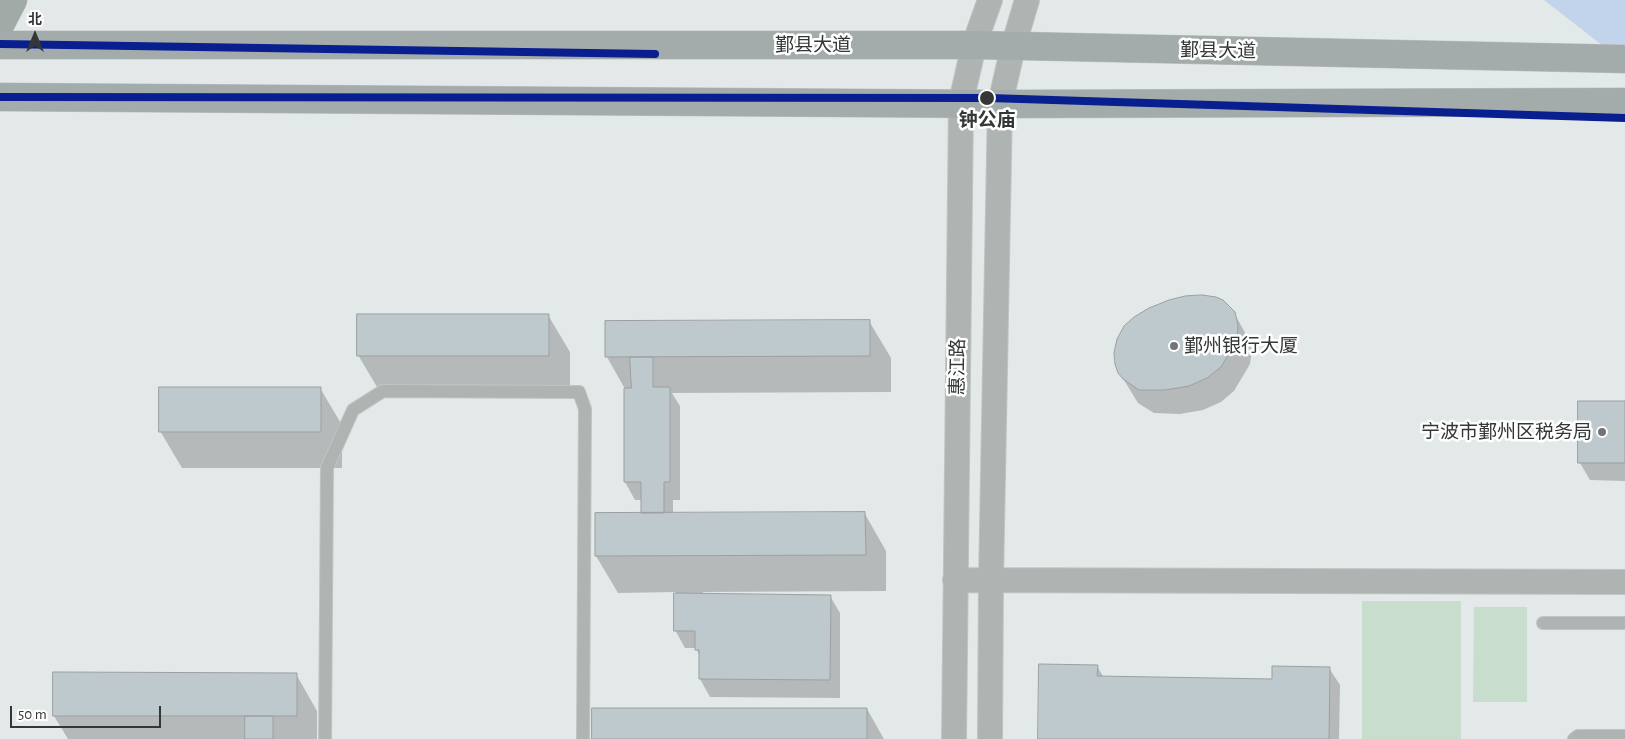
<!DOCTYPE html>
<html>
<head>
<meta charset="utf-8">
<style>
  body { margin:0 }
  #map { position:relative; width:1625px; height:739px; overflow:hidden; background:#e3e8e8; font-family:"Alegreya Sans","Noto Sans SC",sans-serif }
  canvas { display:block }
  .north { position:absolute; left:10px; top:10px; width:50px; height:50px; -webkit-text-stroke:4px #fff; paint-order:stroke; rotate:0deg; font-size:14px; font-weight:700; line-height:20px; text-align:center; color:#343737 }
  .north::after { content:''; display:block; margin:auto; width:18px; height:22px; background:#343737; clip-path:polygon(50% 0,100% 100%,50% 72%,0 100%) }
  .scale { position:absolute; left:10px; top:706px; width:151px; height:22px; box-sizing:border-box; border:2px solid #343737; border-top:0; padding-left:6px; font-size:15px; line-height:18px; white-space:nowrap; color:#343737; -webkit-text-stroke:4px #fff; paint-order:stroke }
</style>
</head>
<body>
<div id="map">
<canvas width="1625" height="739"></canvas>
<div class="north">北</div>
<div class="scale">50 m</div>
</div>
<script>
const ctx = document.querySelector('canvas').getContext('2d');
ctx.lineJoin = 'round';
function paint(path, color) { ctx.fillStyle = color; ctx.fill(path, 'evenodd'); }
function strokePath(path, color, width, dash) { ctx.strokeStyle = color; ctx.lineWidth = width; ctx.lineCap = dash ? 'butt' : 'round'; ctx.setLineDash(dash || []); ctx.stroke(path); }
function label(font, color, halo, rows, align = 'center') {
  ctx.font = font + ' "Alegreya Sans","Noto Sans SC",sans-serif'; ctx.lineWidth = 5; ctx.setLineDash([]); ctx.textBaseline = 'middle'; ctx.strokeStyle = halo; ctx.fillStyle = color; for (const [text, x, y, turn = 0] of rows) {
    ctx.save(); ctx.translate(x, y); ctx.rotate((+turn || 0) * Math.PI / 180); ctx.textAlign = isNaN(turn) ? turn : align; if (halo) ctx.strokeText(text, 0, 0); ctx.fillText(text, 0, 0); ctx.restore();
  }
}
const green = new Path2D(`
  M 1362,601 L 1461,601 L 1461,739 L 1362,739 Z
  M 1474,607 L 1527,607 L 1527,702 L 1473,702 Z`);
const water = new Path2D(`
  M 1544,0 L 1625,0 L 1625,63 Z`);
const shadow = new Path2D(`
  M 1234,313 L 1248,338 L 1252,350 L 1250,364 L 1234,391 L 1221,402 L 1203,410 L 1180,414 L 1154,413 L 1138,403 L 1119,372 Z
  M 548,315 L 570,352 L 570,393 L 380,392 L 358,355 Z
  M 869,321 L 891,358 L 891,392 L 672,393 L 680,406 L 680,500 L 673,500 L 673,514 L 865,514 L 886,551 L 886,591 L 703,592 L 703,595 L 830,596 L 840,613 L 840,698 L 710,697 L 700,679 L 700,657 L 696,648 L 685,648 L 675,630 L 676,592 L 618,593 L 596,556 L 643,515 L 642,500 L 635,500 L 625,482 L 625,389 L 607,357 Z
  M 320,388 L 342,425 L 342,468 L 182,468 L 160,431 Z
  M 1625,402 L 1625,481 L 1590,480 L 1580,463 Z
  M 1097,666 L 1104,678 L 1273,680 L 1329,668 L 1340,685 L 1339,739 L 1039,739 Z
  M 296,674 L 317,711 L 317,739 L 68,739 L 54,716 Z
  M 867,709 L 884,739 L 593,739 Z`);
const building = new Path2D(`
  M 1202,295 L 1216,297 L 1223,300 L 1235,312 L 1238,325 L 1237,339 L 1221,367 L 1207,378 L 1189,386 L 1165,390 L 1139,390 L 1123,379 L 1118,373 L 1115,364 L 1114,353 L 1117,339 L 1124,326 L 1134,317 L 1149,308 L 1169,300 L 1185,296 Z
  M 357,314 L 549,314 L 549,356 L 357,356 Z
  M 870,320 L 870,356 L 605,357 L 605,321 Z
  M 630,357 L 653,357 L 653,387 L 670,387 L 670,482 L 664,482 L 664,513 L 641,513 L 641,482 L 624,482 L 624,388 L 631,388 Z
  M 159,387 L 321,387 L 321,432 L 159,432 Z
  M 1578,401 L 1625,401 L 1625,463 L 1578,463 Z
  M 865,512 L 866,555 L 595,556 L 595,513 Z
  M 674,593 L 831,595 L 830,680 L 699,679 L 699,650 L 695,650 L 695,631 L 674,631 Z
  M 1039,664 L 1098,665 L 1097,676 L 1272,679 L 1272,666 L 1330,667 L 1329,739 L 1038,739 Z
  M 53,672 L 297,673 L 297,716 L 53,716 Z
  M 592,708 L 867,708 L 867,739 L 592,739 Z
  M 245,716 L 273,716 L 273,739 L 245,739 Z`);
const lane = new Path2D(`
  M 1543,623 L 1625,623
  M 325,739 L 327,468 L 353,410 L 383,391 L 579,392 L 585,409 L 583,739
  M 1574,739 L 1578,736 L 1625,736`);
const street = new Path2D(`
  M 955,580 L 1625,582
  M 954,739 L 961,102 L 974,45 L 990,0
  M 990,739 L 991,580 L 1000,104 L 1013,47 L 1027,0`);
const secondary = new Path2D(`
  M 0,25 L 13,0`);
const primary = new Path2D(`
  M 0,45 L 974,45 L 1625,59
  M 0,97 L 1000,104 L 1625,102`);
const metro1 = new Path2D(`
  M 0,44 L 655,54
  M 0,97 L 989,98 L 1625,118`);
const markers = [
  [987,98,8,"#343737"],
  [1174,346,5,"#717575"],
  [1602,432,5,"#717575"]
];
const streetNames = [
  ["鄞县大道",813,45],
  ["鄞县大道",1218,51,1],
  ["惠江路",958,367,-89]
];
const stopNames = [
  ["钟公庙",987,120]
];
const poiNames = [
  ["鄞州银行大厦",1184,346],
  ["宁波市鄞州区税务局",1592,432,"right"]
];
paint(green, '#c9ddcf');
paint(water, '#c1d4ec');
paint(shadow, '#0003');
paint(building, '#bec9cd');
strokePath(building, '#9c9fa0', 1);
strokePath(lane, '#c1c4c4', 14);
strokePath(street, '#c1c4c4', 26);
strokePath(secondary, '#c1c4c4', 29);
strokePath(primary, '#c1c4c4', 29);
strokePath(lane, '#adb4b2', 12);
strokePath(street, '#adb4b2', 24);
strokePath(secondary, '#a1aaa7', 28);
strokePath(primary, '#a4acab', 28);
strokePath(metro1, '#091f8f', 8);
for (const [x, y, r, color] of markers) { const dot = new Path2D(); dot.arc(x, y, r, 0, 2 * Math.PI); ctx.fillStyle = color; ctx.fill(dot); strokePath(dot, '#fff', 2); }
label('19px', '#343737', '#fff', streetNames);
label('bold 19px', '#343737', '#fff', stopNames);
label('19px', '#343737', '#fff', poiNames, 'left');
</script>
</body>
</html>
